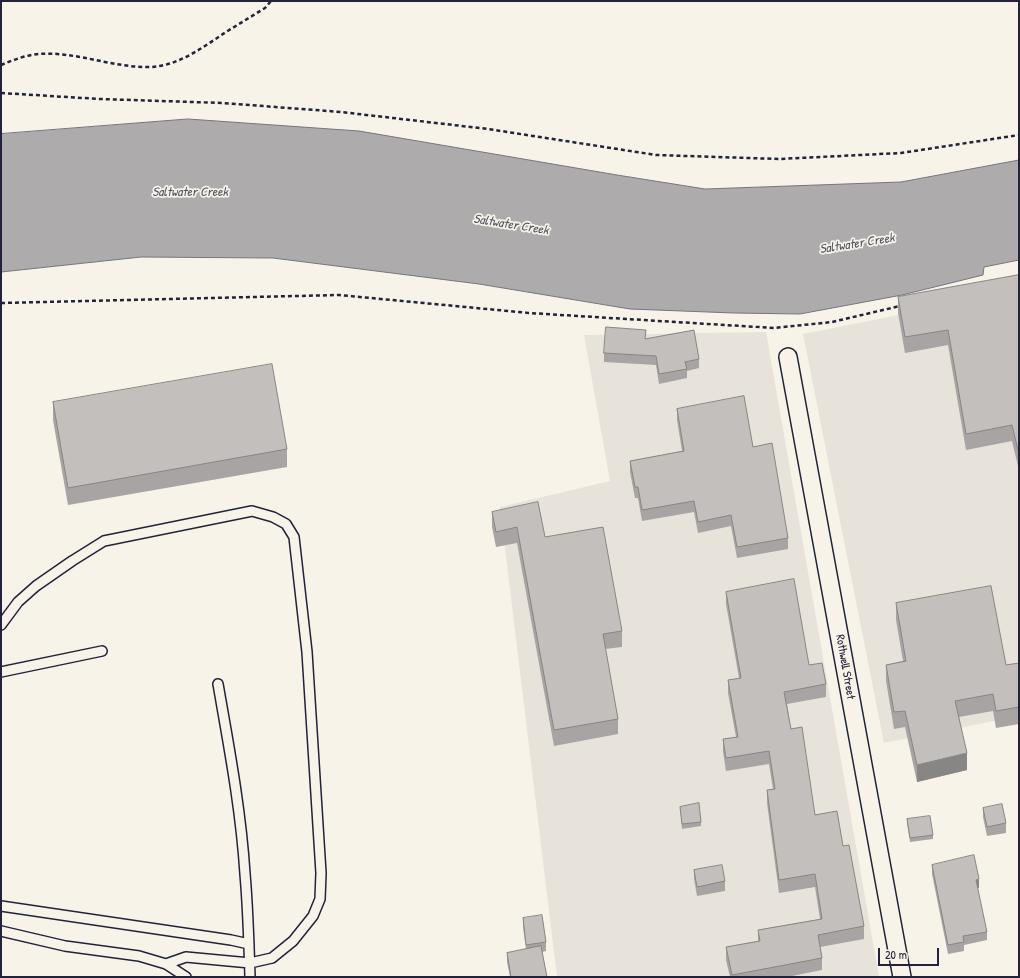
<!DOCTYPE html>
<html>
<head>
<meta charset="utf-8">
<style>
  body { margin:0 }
  #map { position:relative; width:1020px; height:978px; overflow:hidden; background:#f7f3e8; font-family:"Patrick Hand",sans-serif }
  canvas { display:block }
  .frame { position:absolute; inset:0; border:2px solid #22223b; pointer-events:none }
  .scale { position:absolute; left:878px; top:948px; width:61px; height:18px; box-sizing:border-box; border:2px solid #22223b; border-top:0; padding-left:5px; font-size:12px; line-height:14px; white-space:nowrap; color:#22223b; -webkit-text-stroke:3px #f7f3e8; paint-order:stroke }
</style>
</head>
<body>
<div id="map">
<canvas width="1020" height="978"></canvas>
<div class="frame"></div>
<div class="scale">20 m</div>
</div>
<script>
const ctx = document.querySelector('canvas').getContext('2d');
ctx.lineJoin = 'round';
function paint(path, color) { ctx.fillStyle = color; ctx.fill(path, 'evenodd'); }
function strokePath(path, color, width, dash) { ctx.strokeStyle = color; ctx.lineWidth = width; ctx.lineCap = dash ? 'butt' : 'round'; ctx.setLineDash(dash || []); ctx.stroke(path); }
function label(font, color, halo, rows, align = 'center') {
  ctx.font = font + ' "Patrick Hand",sans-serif'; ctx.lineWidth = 3.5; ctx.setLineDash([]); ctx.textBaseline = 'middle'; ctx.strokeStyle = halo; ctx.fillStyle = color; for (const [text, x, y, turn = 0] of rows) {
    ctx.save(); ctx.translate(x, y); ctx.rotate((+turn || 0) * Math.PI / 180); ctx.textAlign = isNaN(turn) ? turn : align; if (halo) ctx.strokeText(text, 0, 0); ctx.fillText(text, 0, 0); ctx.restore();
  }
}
const built = new Path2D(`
  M 1019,291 L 1019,716 L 884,743 L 803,334 Z
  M 766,332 L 879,977 L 557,977 L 500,507 L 610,481 L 584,335 Z`);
const water = new Path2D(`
  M 188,119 L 359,131 L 617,175 L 705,189 L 901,182 L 1019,160 L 1019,260 L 984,267 L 983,275 L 902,295 L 800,314 L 734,313 L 630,309 L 479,284 L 273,258 L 141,257 L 1,272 L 1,134 Z`);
const path = new Path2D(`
  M 1,65 C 13,60 26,55 39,54 C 75,51 113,68 150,67 C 179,66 203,47 226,32 C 239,24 252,16 265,8 L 271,1
  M 1,93 L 100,99 L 223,103 L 341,112 L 488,129 L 656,155 L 779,159 L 901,153 L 1019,135
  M 1,303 L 339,295 L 529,313 L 774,328 L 832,322 L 900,306`);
const lane = new Path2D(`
  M 1,625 L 18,602 L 36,586 L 72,561 L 104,541 L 252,511 L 273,517 L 286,524 L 294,537 L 307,652 L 321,873 L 320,899 L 313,916 L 293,941 L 272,958 L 250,963 L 186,957 L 166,964
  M 1,672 L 102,651
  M 218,684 C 229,747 241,810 245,874 C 248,908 249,943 250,977
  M 1,906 L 231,940 L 249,944
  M 1,931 L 65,946 L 139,956 L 166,964 L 186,977`);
const street = new Path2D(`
  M 788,357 L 902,977`);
const wall = new Path2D(`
  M 1019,275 L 1019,466 L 1018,466 L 1012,441 L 966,450 L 948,345 L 905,353 L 898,313 L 898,297 Z
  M 646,339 L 699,359 L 699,368 L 687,371 L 687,378 L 659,384 L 656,365 L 604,362 L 604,353 Z
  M 53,402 L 287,449 L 287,467 L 68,505 L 53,420 Z
  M 677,409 L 753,447 L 788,538 L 788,549 L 737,558 L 731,526 L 698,533 L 694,512 L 642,521 L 638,498 L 635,498 L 630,472 L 630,461 L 682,451 L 677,420 Z
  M 492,512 L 545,537 L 622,631 L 622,647 L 605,649 L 618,719 L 618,734 L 554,746 L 517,543 L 496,547 L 492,527 Z
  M 726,592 L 809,665 L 826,684 L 826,697 L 787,704 L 791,729 L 815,815 L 843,846 L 864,926 L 864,939 L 820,947 L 822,958 L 822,970 L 787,977 L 730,977 L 726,960 L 726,947 L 758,941 L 758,930 L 820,919 L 815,887 L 779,893 L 767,803 L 767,790 L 773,789 L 769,764 L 726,771 L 723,752 L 723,739 L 736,737 L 728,693 L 728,680 L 739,678 L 726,604 Z
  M 896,603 L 1006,665 L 1019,663 L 1019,724 L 996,728 L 993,711 L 959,717 L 967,770 L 917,782 L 905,727 L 894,729 L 886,681 L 886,665 L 903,661 L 896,620 Z
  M 680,807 L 701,822 L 701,826 L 682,829 Z
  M 983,808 L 1006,823 L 1006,833 L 987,836 L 983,817 Z
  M 907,819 L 933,835 L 933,839 L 910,842 L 907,823 Z
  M 932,865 L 979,888 L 977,888 L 987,932 L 987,940 L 964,945 L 964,951 L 948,954 L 932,874 Z
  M 694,870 L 725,881 L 725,891 L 697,896 L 694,879 Z
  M 523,918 L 546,942 L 546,951 L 542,952 L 547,977 L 510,977 L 507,962 L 507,953 L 526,949 L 523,927 Z`);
const shadedWall = new Path2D(`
  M 1018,450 L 1019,450 L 1019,466 L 1018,466 Z
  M 967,753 L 967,770 L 917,782 L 917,765 Z
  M 979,879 L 979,888 L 976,888 L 976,880 Z`);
const building = new Path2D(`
  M 1019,275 L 1019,450 L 1018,450 L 1012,425 L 966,434 L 948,330 L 905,337 L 898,297 Z
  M 606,327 L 646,330 L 645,339 L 694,330 L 699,359 L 685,362 L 687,369 L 659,374 L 656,356 L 604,353 Z
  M 272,364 L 287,449 L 68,488 L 53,402 Z
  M 744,396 L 753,447 L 772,443 L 788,538 L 737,547 L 731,515 L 698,522 L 694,501 L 642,510 L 638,487 L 635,487 L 630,461 L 684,451 L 677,409 Z
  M 538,502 L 545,537 L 603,527 L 622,631 L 603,634 L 618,719 L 554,730 L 517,527 L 496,532 L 492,512 Z
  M 794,579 L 809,665 L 822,663 L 826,684 L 784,692 L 791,729 L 802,727 L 815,815 L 837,811 L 843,846 L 849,845 L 864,926 L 818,935 L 822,958 L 732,975 L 726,947 L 760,941 L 758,930 L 822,919 L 815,874 L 779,880 L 767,790 L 775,789 L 769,751 L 726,758 L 723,739 L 738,737 L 728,680 L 741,678 L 726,592 Z
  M 991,586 L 1006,665 L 1019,663 L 1019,707 L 996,711 L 993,694 L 955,701 L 967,753 L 917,765 L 905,711 L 894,712 L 886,665 L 906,661 L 896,603 Z
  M 699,803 L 701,822 L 682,824 L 680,807 Z
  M 1002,804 L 1006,823 L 987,827 L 983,808 Z
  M 930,816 L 933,835 L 910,838 L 907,819 Z
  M 974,855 L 979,879 L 976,880 L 987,932 L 963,936 L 964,942 L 948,945 L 932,865 Z
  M 722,865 L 725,881 L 697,887 L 694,870 Z
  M 542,915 L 546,942 L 526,945 L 523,918 Z
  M 541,946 L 547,977 L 511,977 L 507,953 Z`);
const streetNames = [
  ["Rothwell Street",845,667,80]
];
const waterNames = [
  ["Saltwater Creek",190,193],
  ["Saltwater Creek",511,225,9],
  ["Saltwater Creek",857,244,-9]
];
paint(built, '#e7e3db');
paint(water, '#aeabad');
strokePath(water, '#76747f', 1);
strokePath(lane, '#22223b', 12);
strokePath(street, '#22223b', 20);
strokePath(path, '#22223b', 2.5, [4, 3]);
strokePath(lane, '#f7f3e8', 9);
strokePath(street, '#f7f3e8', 17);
paint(wall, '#a7a4a3');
paint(shadedWall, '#888684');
paint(building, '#c2bfbd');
strokePath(building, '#888684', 1);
label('12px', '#22223b', '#f7f3e8', streetNames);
label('italic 13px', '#535263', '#f7f3e8', waterNames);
</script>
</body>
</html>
